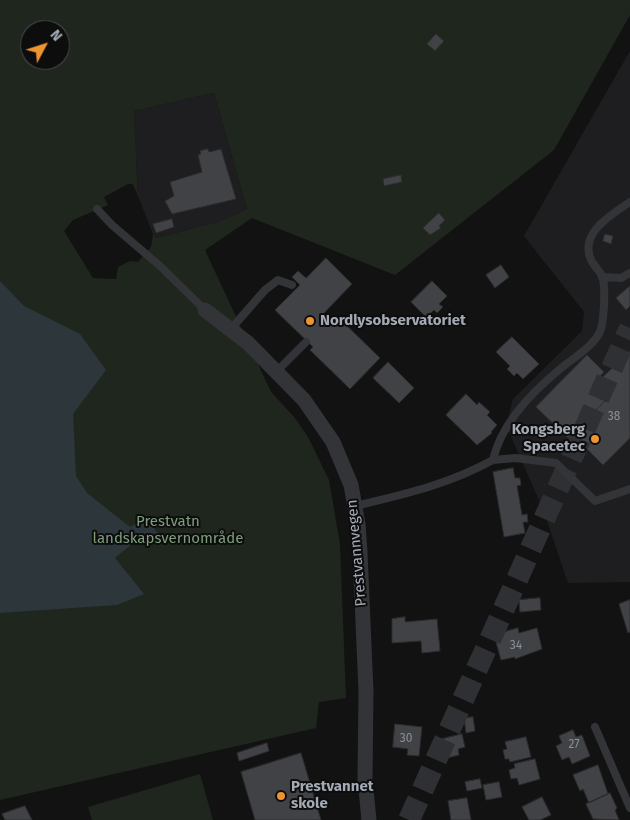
<!DOCTYPE html>
<html>
<head>
<meta charset="utf-8">
<style>
  body { margin:0 }
  #map { position:relative; width:630px; height:820px; overflow:hidden; background:#121213; font-family:"Fira Sans",sans-serif }
  canvas { display:block }
  .north { position:absolute; left:20px; top:20px; width:50px; height:50px; box-sizing:border-box; background:#0d0d0e; border:1px solid #494c50; border-radius:50%; rotate:50deg; font-size:14px; font-weight:700; line-height:20px; text-align:center; color:#a3aab4 }
  .north::after { content:''; display:block; margin:auto; width:18px; height:22px; background:#ec9531; clip-path:polygon(50% 0,100% 100%,50% 72%,0 100%) }
</style>
</head>
<body>
<div id="map">
<canvas width="630" height="820"></canvas>
<div class="north">N</div>
</div>
<script>
const ctx = document.querySelector('canvas').getContext('2d');
ctx.lineJoin = 'round';
function paint(path, color) { ctx.fillStyle = color; ctx.fill(path, 'evenodd'); }
function strokePath(path, color, width, dash) { ctx.strokeStyle = color; ctx.lineWidth = width; ctx.lineCap = dash ? 'butt' : 'round'; ctx.setLineDash(dash || []); ctx.stroke(path); }
function label(font, color, halo, rows, align = 'center') {
  ctx.font = font + ' "Fira Sans",sans-serif'; ctx.lineWidth = 4; ctx.setLineDash([]); ctx.textBaseline = 'middle'; ctx.strokeStyle = halo; ctx.fillStyle = color; for (const [text, x, y, turn = 0] of rows) {
    ctx.save(); ctx.translate(x, y); ctx.rotate((+turn || 0) * Math.PI / 180); ctx.textAlign = isNaN(turn) ? turn : align; if (halo) ctx.strokeText(text, 0, 0); ctx.fillText(text, 0, 0); ctx.restore();
  }
}
const built = new Path2D(`
  M 630,51 L 630,582 L 568,583 L 544,512 L 506,425 L 513,399 L 582,331 L 584,312 L 524,236 Z
  M 214,93 L 247,209 L 221,221 L 156,238 L 138,197 L 134,111 Z`);
const green = new Path2D(`
  M 0,0 L 630,0 L 630,15 L 554,150 L 395,275 L 252,218 L 205,250 L 271,392 L 295,418 L 308,437 L 329,480 L 340,544 L 346,698 L 319,702 L 316,728 L 0,800 ZM 30,30 L 60,30 L 60,60 L 30,60 ZM 214,93 L 247,209 L 221,221 L 156,238 L 138,197 L 134,111 ZM 128,184 L 133,184 L 153,234 L 151,247 L 138,262 L 130,261 L 118,267 L 116,279 L 93,278 L 64,231 L 73,220 L 108,205 L 104,197 Z
  M 200,774 L 213,820 L 92,820 L 88,807 Z`);
const water = new Path2D(`
  M 0,281 L 24,306 L 80,334 L 106,370 L 73,414 L 76,476 L 87,493 L 130,527 L 145,519 L 160,535 L 132,544 L 115,558 L 144,594 L 117,605 L 0,613 Z`);
const building = new Path2D(`
  M 436,34 L 444,41 L 435,51 L 427,44 Z
  M 208,149 L 209,152 L 221,149 L 236,199 L 172,214 L 165,201 L 174,196 L 170,182 L 202,172 L 198,155 L 201,154 L 200,151 Z
  M 401,175 L 402,182 L 384,186 L 383,179 Z
  M 439,213 L 445,220 L 439,226 L 441,228 L 430,235 L 423,228 Z
  M 172,219 L 174,227 L 156,233 L 153,224 Z
  M 605,234 L 613,236 L 611,244 L 603,241 Z
  M 326,258 L 352,284 L 324,313 L 336,324 L 340,319 L 380,358 L 350,389 L 310,350 L 313,347 L 275,310 L 300,285 L 292,277 L 298,271 L 306,278 Z
  M 501,265 L 509,277 L 495,288 L 486,275 Z
  M 432,281 L 447,296 L 439,304 L 443,307 L 437,313 L 434,310 L 426,317 L 411,302 Z
  M 630,286 L 630,306 L 626,310 L 616,298 Z
  M 512,337 L 539,364 L 523,379 L 517,373 L 514,376 L 507,369 L 510,366 L 496,352 Z
  M 630,351 L 630,438 L 603,465 L 572,434 L 606,400 L 593,387 Z
  M 587,355 L 604,372 L 592,385 L 606,400 L 568,438 L 536,407 Z
  M 388,362 L 414,388 L 399,403 L 373,378 Z
  M 466,394 L 477,405 L 479,402 L 490,412 L 487,415 L 497,425 L 491,432 L 492,433 L 477,445 L 446,415 Z
  M 513,468 L 515,478 L 520,478 L 521,485 L 517,486 L 522,515 L 527,514 L 528,522 L 523,522 L 525,533 L 504,537 L 493,472 Z
  M 540,598 L 541,610 L 520,612 L 519,600 Z
  M 630,600 L 630,632 L 628,633 L 619,604 Z
  M 405,617 L 405,622 L 437,619 L 440,651 L 422,653 L 421,641 L 392,643 L 392,619 Z
  M 518,628 L 519,633 L 537,628 L 542,649 L 515,659 L 515,657 L 501,660 L 494,635 Z
  M 473,717 L 475,731 L 466,733 L 464,718 Z
  M 395,724 L 422,727 L 419,756 L 407,755 L 408,749 L 393,747 Z
  M 573,730 L 576,737 L 582,735 L 590,756 L 572,764 L 569,757 L 562,760 L 556,746 L 562,743 L 559,736 Z
  M 462,734 L 465,747 L 458,749 L 459,755 L 439,760 L 434,741 Z
  M 526,737 L 531,757 L 510,762 L 509,759 L 505,759 L 503,750 L 507,749 L 505,742 Z
  M 267,743 L 269,751 L 239,761 L 237,753 Z
  M 301,753 L 321,820 L 255,820 L 241,772 Z
  M 535,759 L 540,779 L 519,785 L 517,778 L 511,779 L 509,770 L 515,768 L 514,764 Z
  M 598,765 L 608,794 L 589,803 L 583,789 L 580,791 L 573,775 Z
  M 480,779 L 482,788 L 467,791 L 465,782 Z
  M 499,782 L 502,797 L 486,800 L 483,785 Z
  M 610,793 L 617,808 L 615,810 L 619,820 L 593,819 L 586,804 Z
  M 542,797 L 551,815 L 540,820 L 529,820 L 522,807 Z
  M 467,798 L 471,820 L 451,820 L 448,801 Z
  M 25,806 L 32,820 L 5,820 L 2,814 Z`);
const primaryTunnel = new Path2D(`
  M 409,820 L 630,328`);
const service = new Path2D(`
  M 97,209 L 112,225 L 160,266 L 205,310
  M 602,277 L 621,278 L 630,273
  M 230,330 L 265,290 L 278,280 L 292,285
  M 277,371 L 306,342
  M 493,460 L 515,458 L 556,463 L 595,501 L 630,489
  M 355,506 C 405,494 447,485 493,460 C 501,424 532,392 560,369 C 572,359 596,345 601,329 C 604,318 606,286 602,276 C 599,270 594,266 591,260 C 579,233 611,215 630,202
  M 595,727 L 630,808`);
const minor = new Path2D(`
  M 205,310 L 248,343 L 304,400 L 333,442 L 351,485 L 358,524 L 360,552 L 366,691 L 365,779 L 369,820`);
const markers = [
  [310,321,5,"#ec9531"],
  [595,439,5,"#ec9531"],
  [281,796,5,"#ec9531"]
];
const numberNames = [
  ["38",614,417],
  ["34",516,646],
  ["30",406,739],
  ["27",574,745]
];
const poiNames = [
  ["Nordlysobservatoriet",320,321],
  ["Kongsberg",585,430,"right"],
  ["Spacetec",585,447,"right"],
  ["Prestvannet",291,787],
  ["skole",291,804]
];
const parkNames = [
  ["Prestvatn",168,522],
  ["landskapsvernområde",168,539]
];
const streetNames = [
  ["Prestvannvegen",357,553,-95]
];
paint(built, '#1e1e20');
paint(green, '#1e261e');
paint(water, '#2c363b');
paint(building, '#414246');
strokePath(building, '#2c2c2f', 1);
strokePath(primaryTunnel, '#2f3033', 22, [22, 11]);
strokePath(service, '#333438', 8);
strokePath(minor, '#333438', 15);
for (const [x, y, r, color] of markers) { const dot = new Path2D(); dot.arc(x, y, r, 0, 2 * Math.PI); ctx.fillStyle = color; ctx.fill(dot); strokePath(dot, '#0d0d0e', 2); }
label('12px', '#8a9098', null, numberNames);
label('bold 15px', '#a3aab4', '#0d0d0e', poiNames, 'left');
label('15px', '#7d9e7b', '#0d0d0e', parkNames);
label('15px', '#a3aab4', '#0d0d0e', streetNames);
</script>
</body>
</html>
